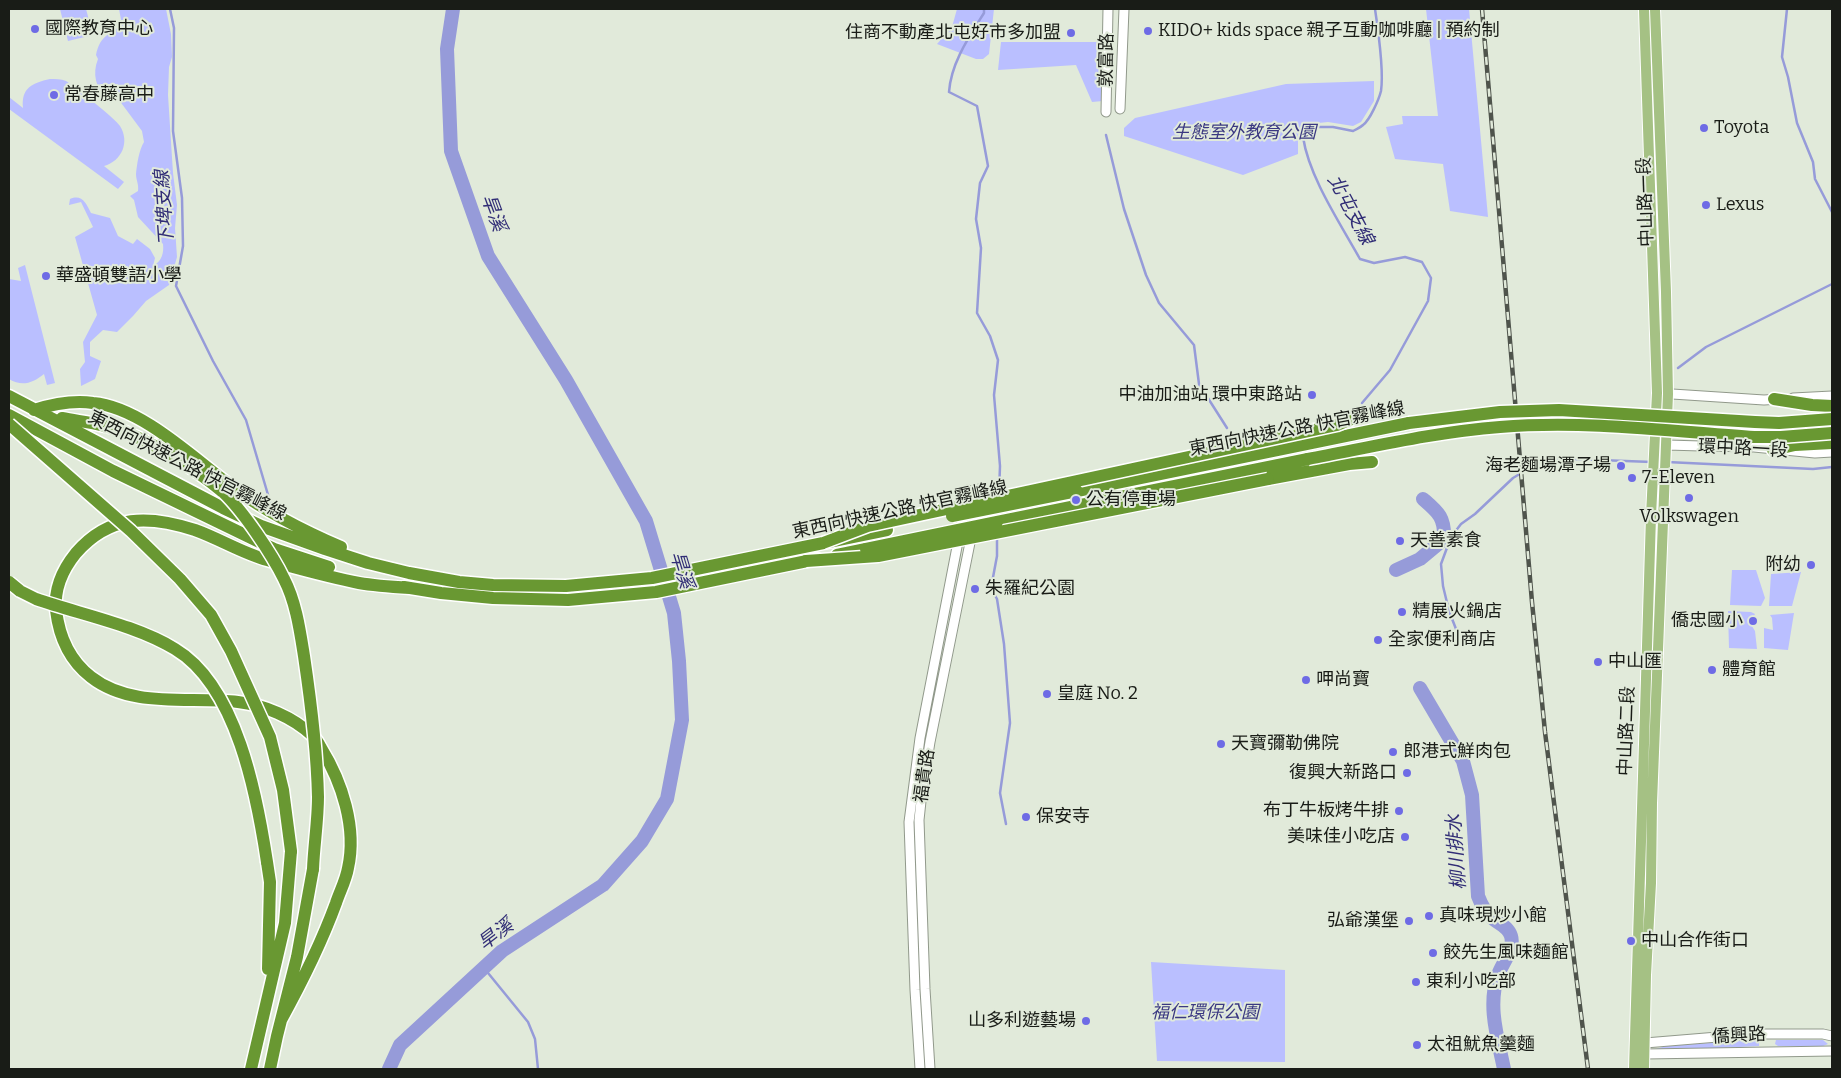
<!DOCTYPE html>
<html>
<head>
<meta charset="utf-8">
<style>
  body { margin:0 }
  #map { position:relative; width:1841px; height:1078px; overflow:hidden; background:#e1eada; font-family:Bitter,serif }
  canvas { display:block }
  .frame { position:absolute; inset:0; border:10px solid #191c17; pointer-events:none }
</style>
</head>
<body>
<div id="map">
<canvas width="1841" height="1078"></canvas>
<div class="frame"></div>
</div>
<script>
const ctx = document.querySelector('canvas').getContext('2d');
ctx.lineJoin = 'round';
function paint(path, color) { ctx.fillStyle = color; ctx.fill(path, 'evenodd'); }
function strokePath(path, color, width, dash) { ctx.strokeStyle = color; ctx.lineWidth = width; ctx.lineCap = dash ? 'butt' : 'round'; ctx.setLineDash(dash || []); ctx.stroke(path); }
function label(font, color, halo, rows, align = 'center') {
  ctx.font = font + ' Bitter,"Noto Sans TC",serif'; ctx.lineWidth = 4; ctx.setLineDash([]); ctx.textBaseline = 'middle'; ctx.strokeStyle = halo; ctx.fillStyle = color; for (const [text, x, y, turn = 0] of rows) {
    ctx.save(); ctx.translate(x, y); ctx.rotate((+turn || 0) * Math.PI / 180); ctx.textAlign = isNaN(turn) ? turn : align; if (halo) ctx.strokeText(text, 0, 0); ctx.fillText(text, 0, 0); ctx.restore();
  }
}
const green = new Path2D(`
  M 60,9 L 86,9 L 93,35 L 68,41 Z
  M 119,9 L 166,9 L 171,34 L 172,57 L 169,67 L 168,95 L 173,173 L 177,205 L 175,228 L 177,257 L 169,285 L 146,301 L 133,316 L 117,332 L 103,330 L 90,342 L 90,356 L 101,361 L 95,379 L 81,386 L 80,369 L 85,362 L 83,342 L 97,315 L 75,237 L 93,227 L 81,202 L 69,205 L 70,199 C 82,194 86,203 91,213 L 110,218 L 118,236 L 133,244 L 137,239 L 150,249 L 155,258 L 153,266 C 162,261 164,253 163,244 L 138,217 L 134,200 L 130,196 L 138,191 C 139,184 136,180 136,174 C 137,164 139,150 144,142 L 142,131 L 119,100 L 106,100 C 96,87 92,74 98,59 L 96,55 C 100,37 106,36 122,25 Z
  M 957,9 L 994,9 L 989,54 L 983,59 L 976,59 L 937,44 L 952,27 Z
  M 1426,9 L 1469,9 L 1488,217 L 1450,211 L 1443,164 L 1395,159 L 1386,127 L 1403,124 L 1402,116 L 1438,116 Z
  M 1001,42 L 1104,42 L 1103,101 L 1092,102 L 1076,65 L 998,70 Z
  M 50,79 C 55,79 61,79 66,81 C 74,86 116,119 120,126 C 130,142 122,161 104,166 L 124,182 L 118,189 L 9,109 L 9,97 L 23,108 C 21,88 32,83 50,79 Z
  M 1374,81 L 1374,101 L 1361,122 L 1353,126 L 1328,122 L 1309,124 L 1298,135 L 1298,154 L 1243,175 L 1124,136 L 1124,128 L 1135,118 L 1286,84 Z
  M 25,265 L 55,383 L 47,385 L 44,374 C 33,383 22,387 9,379 L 9,279 L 21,281 L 18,268 Z
  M 1732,570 L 1756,570 L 1765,598 L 1761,606 L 1730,605 Z
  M 1801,572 L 1792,606 L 1769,606 L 1771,574 Z
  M 1728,611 L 1751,612 L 1755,614 L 1750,623 L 1755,631 L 1757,649 L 1729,648 Z
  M 1794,613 L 1788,650 L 1764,648 L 1764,628 L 1773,630 L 1772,618 L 1770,615 Z
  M 1151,962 L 1285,970 L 1285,1062 L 1157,1061 Z
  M 1755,1040 L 1759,1040 L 1759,1046 L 1659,1051 L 1656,1049 L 1666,1046 Z
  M 1776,1040 L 1823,1040 L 1828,1044 L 1823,1046 L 1778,1046 L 1775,1044 Z`);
const stream = new Path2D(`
  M 170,9 L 174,28 L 173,131 L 182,198 L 183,246 L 176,286 L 213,361 L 246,420 L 271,505
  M 984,9 L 984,13 C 969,37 951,63 949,92 L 977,106 L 988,166 L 980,183 L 976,219 L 981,248 L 977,313 L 990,336 L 998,360 L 994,395 L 1000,466 L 999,494
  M 1787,9 L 1782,57 L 1788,77 L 1797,123 L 1813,162 L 1815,179 L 1832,212
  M 1106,135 L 1124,209 L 1146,275 L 1159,303 L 1194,345 L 1199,384 L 1227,428
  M 1678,368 L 1706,347 L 1832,284
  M 1362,403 L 1390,370 L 1428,301 L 1431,278 L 1422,262 L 1405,257 L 1374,263 L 1360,259 C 1340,223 1309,177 1303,137 L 1317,127 L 1333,127 L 1353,131 C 1356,129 1360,128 1363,125 C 1370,120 1379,99 1381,91 C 1384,71 1378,29 1375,9
  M 1667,462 L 1813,469 L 1832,467
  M 997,537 L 997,556 L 991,588 L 997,599 L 1004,644 L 1010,723 L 1000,793 L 1006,824
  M 1456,629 L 1449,611 L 1443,586 L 1441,564 L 1451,537 L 1461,524 L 1475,514 L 1513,478 L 1546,458 L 1652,462
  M 484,968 L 528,1022 L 535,1039 L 538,1069`);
const river = new Path2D(`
  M 1396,570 L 1420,559 L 1444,539 C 1445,517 1438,512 1423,499
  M 1420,688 L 1463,761 L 1472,795 L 1478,896 C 1481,904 1485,912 1492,918 C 1499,924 1508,926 1511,936 C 1515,949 1502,963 1498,975 C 1487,1006 1498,1039 1504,1069
  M 389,1069 L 400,1045 L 502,951 L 603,885 L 642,841 L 667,799 L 682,720 L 679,661 L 674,613 L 646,521 L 566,380 L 488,256 L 451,151 L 447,49 L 453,9`);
const secondary = new Path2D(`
  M 1120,109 L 1124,9
  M 1106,112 L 1108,9
  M 1657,393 L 1764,400 L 1780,399
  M 1793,398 L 1832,396
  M 1655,448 L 1667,445 L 1701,446 L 1754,447 L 1815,453 L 1832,452
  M 1645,1043 L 1754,1034 L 1823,1034 L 1832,1036
  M 1645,1054 L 1832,1051
  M 920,1069 L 915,990 L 909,822 L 920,738 L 968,490
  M 930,1069 L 925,989 L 919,820 L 922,792 L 930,742 L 981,488`);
const primary = new Path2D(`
  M 1634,1069 L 1651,516 L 1657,393 L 1644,9
  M 1644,1069 L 1646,975 L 1651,883 L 1652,803 L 1668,394 L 1666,292 L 1655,9`);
const highway = new Path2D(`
  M 9,396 L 223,508 L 261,526 L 325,549 L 368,563 L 409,573 L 459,582 L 493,585 L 566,586 L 652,578 L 887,530
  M 1774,399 L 1812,405 L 1832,406
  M 34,410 C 53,404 72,400 93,403 C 142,407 196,461 235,489 C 268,513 304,531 341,547
  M 9,415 L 113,471 L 274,549 L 329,567
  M 62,418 C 83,422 106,424 125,432 C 159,446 195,469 223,492
  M 1773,450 L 1795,445 L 1832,443
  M 1268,479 L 1349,464 L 1372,462
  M 1077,491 L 1409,423
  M 997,522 L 1308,459
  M 837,555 L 866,549
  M 404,587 L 441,593 L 493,598 L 568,600 L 656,592 L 817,559
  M 267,862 L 270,882 L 268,969
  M 281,1020 C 302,982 321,944 336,903 C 340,891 346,880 348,868 C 357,828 342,782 321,748 C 319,744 316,739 313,736 C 293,717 264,705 238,702 C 190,696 132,709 91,677 C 69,660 59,636 56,610 C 54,588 63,569 76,553 C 110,514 149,515 195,530 C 220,539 242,553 267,560 C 297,568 328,577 359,583 C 376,586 394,587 411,588
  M 251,1069 L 285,923 L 291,851
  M 270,1069 L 277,1036 L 297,957 L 313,869`);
const rail = new Path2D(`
  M 1482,9 L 1532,602 L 1545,732 L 1588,1069`);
const highwayBridge = new Path2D(`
  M 1409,423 L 1500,412 L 1559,410 L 1755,422 L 1779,423 L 1832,419
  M 9,424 L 131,531 L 180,579 L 211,615 L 231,651 L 270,737 L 283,790 L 291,851
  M 1308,459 C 1372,447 1435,432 1500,427 C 1584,420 1670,431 1754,437 L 1781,437 L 1832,433
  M 223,492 C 243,511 272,554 284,579 C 296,602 300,631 304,656 C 311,703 317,750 318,797 C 318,820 314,845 313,869
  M 952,516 L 1077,491
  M 823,543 L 868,526 L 1337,425 L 1364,414
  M 866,549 L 997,522
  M 806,561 L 878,556 L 1268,479
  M 9,582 L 20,591 L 36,599 C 79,614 136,625 175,649 C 237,686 257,796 267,862`);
const markers = [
  [35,29,5,"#6e6be5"],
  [1148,31,5,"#6e6be5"],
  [1071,33,5,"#6e6be5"],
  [54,95,5,"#6e6be5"],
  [1704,128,5,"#6e6be5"],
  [1706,205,5,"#6e6be5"],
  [46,276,5,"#6e6be5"],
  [1312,395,5,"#6e6be5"],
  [1621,466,5,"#6e6be5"],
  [1632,478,5,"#6e6be5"],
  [1689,498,5,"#6e6be5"],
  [1076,500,5,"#6e6be5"],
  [1400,541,5,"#6e6be5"],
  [1811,565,5,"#6e6be5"],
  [975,589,5,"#6e6be5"],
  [1402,612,5,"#6e6be5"],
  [1753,621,5,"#6e6be5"],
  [1378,640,5,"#6e6be5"],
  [1598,662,5,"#6e6be5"],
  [1712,670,5,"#6e6be5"],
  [1306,680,5,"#6e6be5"],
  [1047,694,5,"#6e6be5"],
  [1221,744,5,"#6e6be5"],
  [1393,752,5,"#6e6be5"],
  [1407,773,5,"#6e6be5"],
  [1399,811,5,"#6e6be5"],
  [1026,817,5,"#6e6be5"],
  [1405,837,5,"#6e6be5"],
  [1429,916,5,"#6e6be5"],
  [1409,921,5,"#6e6be5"],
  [1631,941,5,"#6e6be5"],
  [1433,953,5,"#6e6be5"],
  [1416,982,5,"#6e6be5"],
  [1086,1021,5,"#6e6be5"],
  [1417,1045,5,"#6e6be5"]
];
const poiNames = [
  ["國際教育中心",45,29],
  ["KIDO+ kids space 親子互動咖啡廳 | 預約制",1158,31],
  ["住商不動產北屯好市多加盟",1061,33,"right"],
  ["常春藤高中",64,95],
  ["Toyota",1714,128],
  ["Lexus",1716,205],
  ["華盛頓雙語小學",56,276],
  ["中油加油站 環中東路站",1302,395,"right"],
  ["海老麵場潭子場",1611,466,"right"],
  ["7-Eleven",1642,478],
  ["公有停車場",1086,500],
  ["Volkswagen",1689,517,"center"],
  ["天善素食",1410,541],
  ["附幼",1801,565,"right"],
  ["朱羅紀公園",985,589],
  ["精展火鍋店",1412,612],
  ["僑忠國小",1743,621,"right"],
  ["全家便利商店",1388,640],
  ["中山匯",1608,662],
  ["體育館",1722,670],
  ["呷尚寶",1316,680],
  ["皇庭 No. 2",1057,694],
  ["天寶彌勒佛院",1231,744],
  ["郎港式鮮肉包",1403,752],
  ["復興大新路口",1397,773,"right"],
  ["布丁牛板烤牛排",1389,811,"right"],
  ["保安寺",1036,817],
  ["美味佳小吃店",1395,837,"right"],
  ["真味現炒小館",1439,916],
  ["弘爺漢堡",1399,921,"right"],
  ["中山合作街口",1641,941],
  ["餃先生風味麵館",1443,953],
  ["東利小吃部",1426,982],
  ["山多利遊藝場",1076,1021,"right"],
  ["太祖魷魚羹麵",1427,1045]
];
const streetNames = [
  ["敦富路",1107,60,-89],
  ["中山路一段",1646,202,-92],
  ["東西向快速公路 快官霧峰線",1297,429,-11],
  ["環中路一段",1743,449,3],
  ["東西向快速公路 快官霧峰線",187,466,27],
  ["東西向快速公路 快官霧峰線",900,510,-12],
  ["中山路二段",1627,731,-88],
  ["福貴路",925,776,-82],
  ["僑興路",1739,1036,-3]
];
const parkNames = [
  ["生態室外教育公園",1244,133],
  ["福仁環保公園",1205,1013]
];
const waterNames = [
  ["下埤支線",165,208,-94],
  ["北屯支線",1350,210,62],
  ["旱溪",493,213,70],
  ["旱溪",681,570,73],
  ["柳川排水",1457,852,-94],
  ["旱溪",496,935,-37]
];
paint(green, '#babfff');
strokePath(stream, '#969bd9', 2.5);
strokePath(river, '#969bd9', 14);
strokePath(secondary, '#91998b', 11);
strokePath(primary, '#fff', 12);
strokePath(highway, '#fff', 15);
strokePath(secondary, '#fff', 9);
strokePath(primary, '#a5c184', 10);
strokePath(highway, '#699832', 12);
strokePath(rail, '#4f544c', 4.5);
strokePath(rail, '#e1eada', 2.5, [8]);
strokePath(highwayBridge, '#fff', 15, []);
strokePath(highwayBridge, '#699832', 12);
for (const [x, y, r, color] of markers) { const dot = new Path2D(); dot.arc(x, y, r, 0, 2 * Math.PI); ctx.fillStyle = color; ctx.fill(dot); strokePath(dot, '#e1eada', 2); }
label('18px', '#191c17', '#e1eada', poiNames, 'left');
label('18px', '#191c17', '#e1eada', streetNames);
label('italic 18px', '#3a3882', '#e1eada', parkNames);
label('italic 19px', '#312d76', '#e1eada', waterNames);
</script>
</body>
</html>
